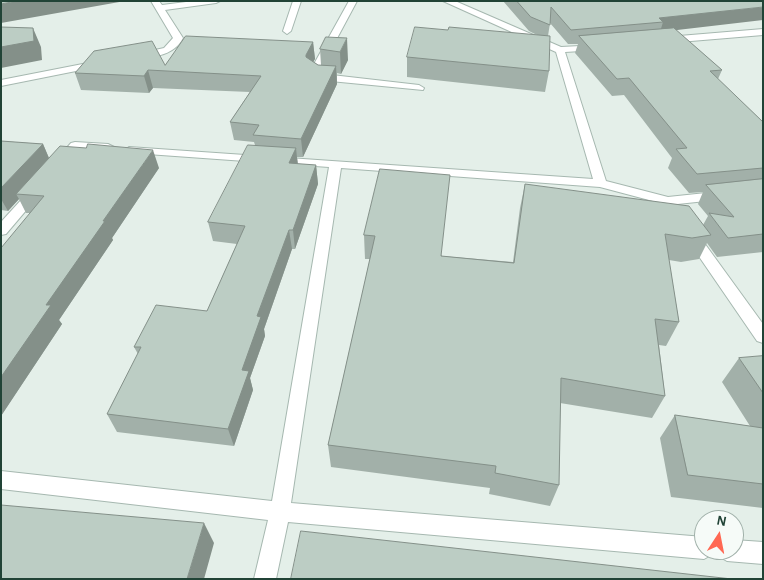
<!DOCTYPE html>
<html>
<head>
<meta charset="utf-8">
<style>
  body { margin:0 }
  #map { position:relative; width:764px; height:580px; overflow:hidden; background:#e4efe9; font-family:"Alegreya Sans",sans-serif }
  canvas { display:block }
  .frame { position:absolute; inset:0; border:2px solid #214336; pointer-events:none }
  .north { position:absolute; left:694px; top:510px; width:50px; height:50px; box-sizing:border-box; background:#f6fbf8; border:1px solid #a1b1aa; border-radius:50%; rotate:11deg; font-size:14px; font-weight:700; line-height:20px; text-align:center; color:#214336 }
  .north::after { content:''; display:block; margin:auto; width:18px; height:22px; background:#ff6853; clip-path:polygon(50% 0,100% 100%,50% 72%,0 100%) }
</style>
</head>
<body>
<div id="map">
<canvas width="764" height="580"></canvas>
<div class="frame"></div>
<div class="north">N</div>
</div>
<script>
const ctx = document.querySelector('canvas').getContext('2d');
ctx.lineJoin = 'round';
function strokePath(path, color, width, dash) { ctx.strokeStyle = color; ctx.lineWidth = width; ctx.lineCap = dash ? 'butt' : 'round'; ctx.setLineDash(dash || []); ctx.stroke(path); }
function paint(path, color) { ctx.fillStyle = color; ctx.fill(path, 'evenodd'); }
const service = new Path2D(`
  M 293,1 L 301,1 L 291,31 L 287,34 L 283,31 Z
  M 349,1 L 357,1 L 319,72 L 323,74 L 419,85 L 424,88 L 423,90 L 320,80 L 309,73 Z`);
const minor = new Path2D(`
  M 151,1 L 159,1 L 162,5 L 194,1 L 220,1 L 216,3 L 165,10 L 183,38 C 174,55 157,56 140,59 L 135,56 L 137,54 L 164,48 L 173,38 Z
  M 443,1 L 455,1 L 561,47 L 600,45 L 600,49 L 597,50 L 565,52 L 606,181 L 668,197 L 763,187 L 763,195 L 668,205 L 600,187 L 341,168 L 291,503 L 704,537 L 704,550 L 714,550 L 711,555 L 704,559 L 288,522 L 276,579 L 254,579 L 268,520 L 1,489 L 1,471 L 272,501 L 329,167 L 133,153 L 127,149 L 129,147 L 593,179 L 556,52 Z
  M 763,29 L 763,35 L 667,43 L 662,40 L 667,37 Z
  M 98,61 L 101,62 L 101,66 L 1,86 L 1,80 Z
  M 75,142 L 108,144 L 114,147 L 108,150 L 78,149 L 65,165 L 57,165 L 55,162 L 57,159 L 71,143 Z
  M 36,187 L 42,191 L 40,194 L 6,234 L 1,235 L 1,222 L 32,188 Z
  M 692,231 L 697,233 L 763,324 L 763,343 L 757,341 L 687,239 L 685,236 L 687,233 Z
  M 734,540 L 763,542 L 763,564 L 727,561 L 720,557 L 716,550 L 734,550 Z`);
const wall = new Path2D(`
  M 503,1 L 763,1 L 676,30 L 722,70 L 718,79 L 763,122 L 763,252 L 717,257 L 707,243 L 699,259 L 681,262 L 669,260 L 679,322 L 666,346 L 659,345 L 665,396 L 652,418 L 560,403 L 559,485 L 550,506 L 489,494 L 490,488 L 331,467 L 328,445 L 370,259 L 365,259 L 364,235 L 380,169 L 442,256 L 513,262 L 520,208 L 525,184 L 703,225 L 708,216 L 698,204 L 703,192 L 689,193 L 668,168 L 672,158 L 624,95 L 612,96 L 575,53 L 578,44 L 568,44 L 550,23 L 548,36 L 549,71 L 545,92 L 407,77 L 407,57 L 537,35 L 529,31 Z
  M 326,37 L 348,60 L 341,74 L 337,73 L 337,84 L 303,157 L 297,157 L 298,164 L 316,165 L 318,184 L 295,249 L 292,249 L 264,329 L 265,336 L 250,378 L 253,390 L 234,446 L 117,432 L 107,414 L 138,354 L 134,347 L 207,311 L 237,244 L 213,241 L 208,222 L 255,145 L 254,142 L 234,140 L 230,122 L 250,92 L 153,88 L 149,93 L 81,90 L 75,73 L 165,65 L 313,42 L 315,59 L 313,61 L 318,65 L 321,65 L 320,49 Z
  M 1,141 L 43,144 L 49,158 L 159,168 L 112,238 L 113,240 L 59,320 L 62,324 L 1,416 L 30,213 L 26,213 L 19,199 L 8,211 L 1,210 Z
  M 763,356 L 763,508 L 671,497 L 660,438 L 675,415 L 750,426 L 722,382 L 739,358 Z`);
const shadedWall = new Path2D(`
  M 17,1 L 125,1 L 1,23 L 1,4 Z
  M 763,7 L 763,20 L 660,32 L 663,22 L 659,18 Z
  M 33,28 L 41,47 L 42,60 L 1,68 L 1,47 Z
  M 347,38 L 348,60 L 341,74 L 340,52 Z
  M 313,42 L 315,59 L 307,72 L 306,55 Z
  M 336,66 L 337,84 L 303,157 L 301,139 Z
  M 148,70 L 153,88 L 149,93 L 144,76 Z
  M 43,144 L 51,163 L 16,194 L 19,199 L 8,211 L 1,199 L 1,188 Z
  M 296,148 L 298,167 L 289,163 Z
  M 153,150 L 159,168 L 112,238 L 113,240 L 59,320 L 62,324 L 1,416 L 1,377 L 46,305 L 103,221 Z
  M 316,165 L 318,184 L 295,249 L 293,230 Z
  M 289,230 L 292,249 L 264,329 L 265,336 L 250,378 L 253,390 L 234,446 L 228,429 L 242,370 L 257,316 Z
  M 204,523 L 214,543 L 204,579 L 187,579 Z`);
const building = new Path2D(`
  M 1,1 L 17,1 L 1,4 Z
  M 517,1 L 763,1 L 763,7 L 659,18 L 663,22 L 571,30 L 551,7 L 550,25 L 531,17 Z
  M 1,27 L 33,28 L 34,41 L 1,47 Z
  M 415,27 L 448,30 L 449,27 L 550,36 L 549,71 L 407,57 Z
  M 674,28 L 722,70 L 710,71 L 763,122 L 763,168 L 697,174 L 676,149 L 687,148 L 629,78 L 617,79 L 579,36 Z
  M 186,36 L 313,42 L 306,55 L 306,57 L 318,65 L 336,66 L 301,139 L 253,135 L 259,125 L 230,122 L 261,76 L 148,70 L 144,76 L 75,73 L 94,51 L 152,41 L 165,65 Z
  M 326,37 L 347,38 L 340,52 L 320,49 Z
  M 1,141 L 43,144 L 1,188 Z
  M 88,144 L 153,150 L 103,221 L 105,221 L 46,305 L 51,305 L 1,377 L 1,248 L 44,196 L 16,194 L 60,146 L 86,148 Z
  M 248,145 L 296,148 L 289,163 L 316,165 L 293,230 L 289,230 L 257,316 L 261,317 L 242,370 L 249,371 L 228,429 L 107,414 L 141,347 L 134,347 L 156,305 L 207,311 L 245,226 L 208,222 Z
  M 380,169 L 450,175 L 441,256 L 514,263 L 525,184 L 689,206 L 711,235 L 692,238 L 665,234 L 679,322 L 655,319 L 665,396 L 561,378 L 559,485 L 495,473 L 496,466 L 328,445 L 375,236 L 364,235 Z
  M 763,179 L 763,234 L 728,238 L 709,213 L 734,217 L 706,185 Z
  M 763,356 L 763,393 L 739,358 Z
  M 675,415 L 763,428 L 763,484 L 688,475 Z
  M 1,505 L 204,523 L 187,579 L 1,579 Z
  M 301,531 L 732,579 L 291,579 Z`);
strokePath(service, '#a6b8b0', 2);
strokePath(minor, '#a6b8b0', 2);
paint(service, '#fff');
paint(minor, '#fff');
paint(wall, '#a2b0a9');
paint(shadedWall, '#849089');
paint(building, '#bccdc4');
strokePath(building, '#849089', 1);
</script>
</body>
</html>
